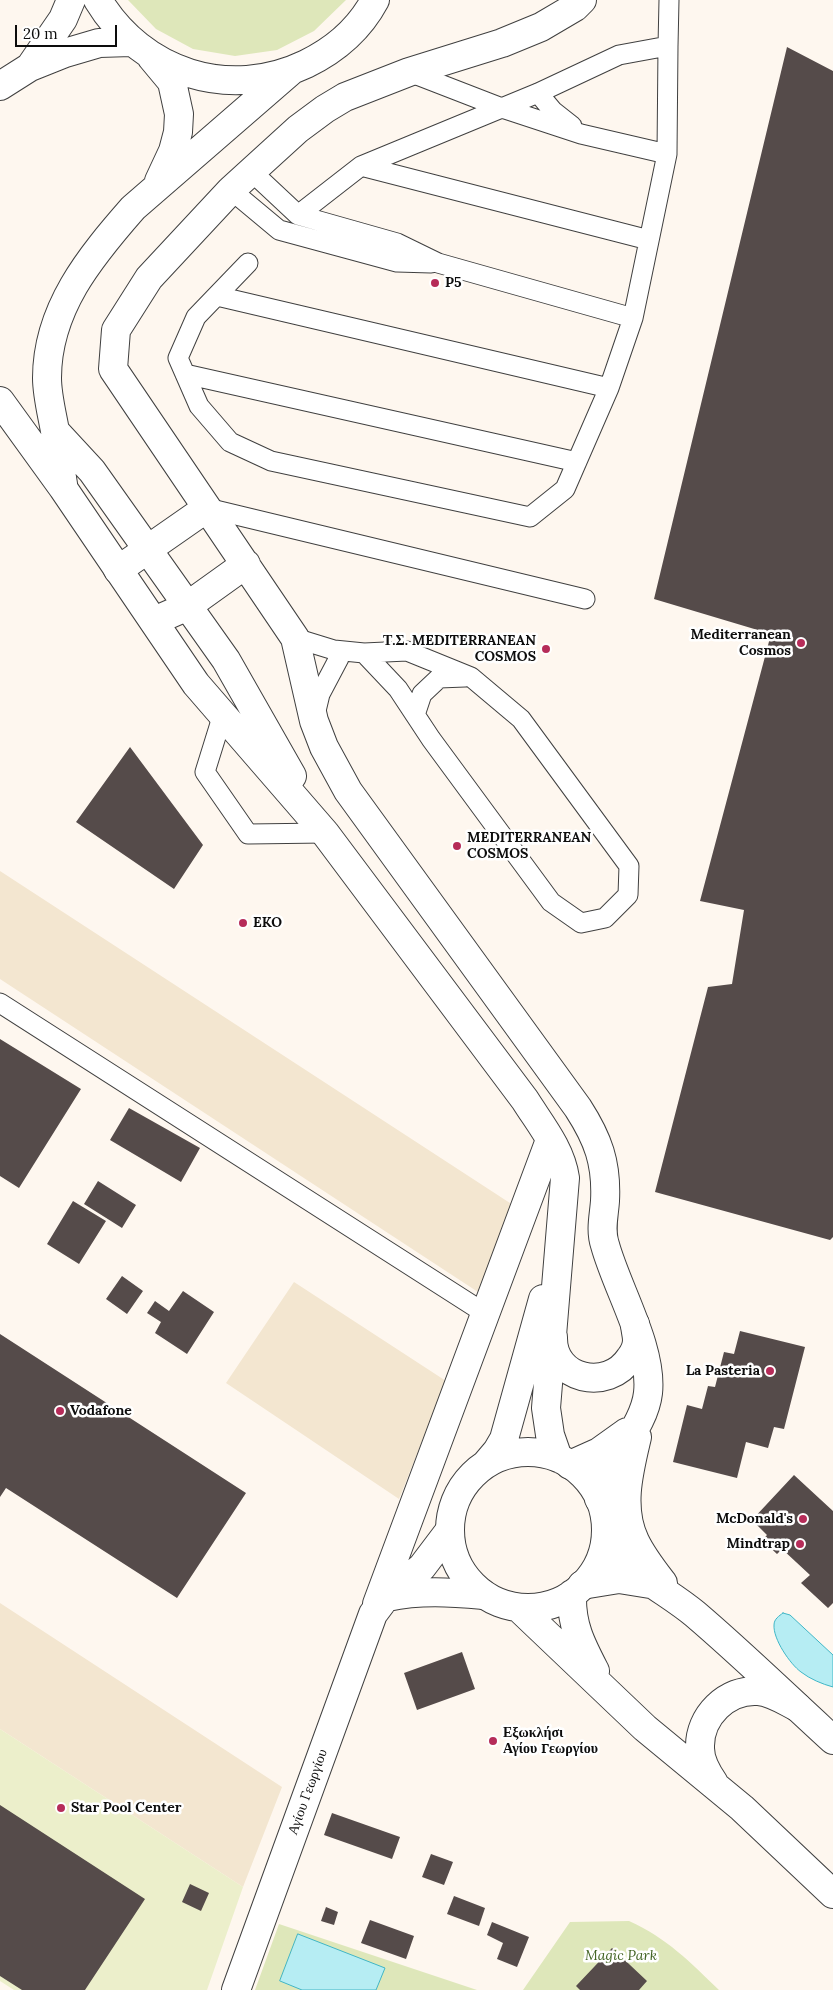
<!DOCTYPE html>
<html>
<head>
<meta charset="utf-8">
<style>
  body { margin:0 }
  #map { position:relative; width:833px; height:1990px; overflow:hidden; background:#fef7ef; font-family:Lora,serif }
  canvas { display:block }
  .scale { position:absolute; left:15px; top:25px; width:102px; height:22px; box-sizing:border-box; border:2px solid #0d0d0d; border-top:0; padding-left:6px; font-size:15px; line-height:18px; white-space:nowrap; color:#0d0d0d; -webkit-text-stroke:4px #fff; paint-order:stroke }
</style>
</head>
<body>
<div id="map">
<canvas width="833" height="1990"></canvas>
<div class="scale">20 m</div>
</div>
<script>
const ctx = document.querySelector('canvas').getContext('2d');
ctx.lineJoin = 'round';
function paint(path, color) { ctx.fillStyle = color; ctx.fill(path, 'evenodd'); }
function strokePath(path, color, width, dash) { ctx.strokeStyle = color; ctx.lineWidth = width; ctx.lineCap = dash ? 'butt' : 'round'; ctx.setLineDash(dash || []); ctx.stroke(path); }
function label(font, color, halo, rows, align = 'center') {
  ctx.font = font + ' Lora,serif'; ctx.lineWidth = 5; ctx.setLineDash([]); ctx.textBaseline = 'middle'; ctx.strokeStyle = halo; ctx.fillStyle = color; for (const [text, x, y, turn = 0] of rows) {
    ctx.save(); ctx.translate(x, y); ctx.rotate((+turn || 0) * Math.PI / 180); ctx.textAlign = isNaN(turn) ? turn : align; if (halo) ctx.strokeText(text, 0, 0); ctx.fillText(text, 0, 0); ctx.restore();
  }
}
const farmland = new Path2D(`
  M 0,871 L 513,1205 L 478,1292 L 0,979 Z
  M 294,1282 L 446,1381 L 399,1499 L 226,1383 Z
  M 0,1603 L 282,1787 L 243,1887 L 0,1729 Z`);
const green = new Path2D(`
  M 128,0 L 346,0 L 314,31 L 277,50 L 235,56 L 193,49 L 156,29 Z
  M 629,1921 C 667,1938 690,1962 719,1990 L 523,1990 L 570,1922 Z
  M 279,1924 L 477,1990 L 255,1990 Z`);
const pitch = new Path2D(`
  M 0,1729 L 243,1887 L 207,1990 L 14,1990 L 0,1981 Z`);
const water = new Path2D(`
  M 783,1613 L 790,1615 L 833,1655 L 833,1687 C 822,1684 810,1679 801,1672 C 790,1664 773,1639 774,1625 C 774,1619 779,1616 783,1613 Z
  M 298,1934 L 385,1968 L 376,1990 L 302,1990 L 280,1981 Z`);
const building = new Path2D(`
  M 787,47 L 833,71 L 833,1237 L 830,1240 L 655,1192 L 708,987 L 732,984 L 744,910 L 700,901 L 771,634 L 654,599 Z
  M 130,747 L 203,845 L 174,889 L 76,822 Z
  M 0,1039 L 81,1089 L 19,1188 L 0,1176 Z
  M 129,1108 L 200,1148 L 181,1182 L 110,1140 Z
  M 98,1181 L 136,1205 L 122,1228 L 84,1204 Z
  M 73,1201 L 106,1221 L 79,1264 L 47,1244 Z
  M 122,1276 L 143,1291 L 127,1314 L 106,1299 Z
  M 183,1291 L 214,1312 L 187,1354 L 155,1333 L 161,1322 L 147,1313 L 155,1301 L 169,1311 Z
  M 740,1331 L 805,1347 L 784,1429 L 774,1427 L 768,1448 L 746,1442 L 737,1478 L 673,1462 L 687,1405 L 702,1409 L 708,1386 L 715,1387 L 724,1352 L 734,1354 Z
  M 0,1334 L 246,1493 L 177,1598 L 6,1488 L 0,1497 Z
  M 794,1475 L 833,1511 L 833,1603 L 828,1608 L 801,1583 L 810,1575 L 782,1549 L 777,1554 L 762,1540 L 767,1535 L 752,1520 Z
  M 462,1652 L 475,1689 L 417,1710 L 404,1673 Z
  M 0,1805 L 145,1899 L 85,1990 L 22,1990 L 0,1976 Z
  M 332,1813 L 400,1837 L 392,1859 L 324,1835 Z
  M 431,1854 L 453,1862 L 444,1885 L 422,1877 Z
  M 190,1884 L 209,1893 L 201,1911 L 182,1902 Z
  M 454,1896 L 485,1908 L 479,1926 L 447,1914 Z
  M 326,1907 L 338,1912 L 334,1925 L 321,1921 Z
  M 370,1920 L 414,1936 L 406,1959 L 361,1943 Z
  M 492,1922 L 529,1937 L 517,1967 L 497,1959 L 503,1943 L 487,1935 Z
  M 612,1948 L 647,1981 L 639,1990 L 580,1990 L 576,1986 Z`);
const service = new Path2D(`
  M 668,46 L 669,0
  M 409,72 L 502,108 L 581,134 L 667,154
  M 538,93 L 553,111 L 572,126
  M 361,166 L 649,240
  M 251,171 L 298,215 L 397,243 L 438,263 L 633,318
  M 231,190 L 279,230 L 397,262 L 431,263
  M 248,263 L 196,317 L 178,358 L 199,406 L 230,442 L 271,461 L 530,517 L 565,489 L 609,388 L 633,318 L 667,154 L 668,46 L 619,55 L 538,93 L 361,166 L 298,215
  M 217,296 L 609,388
  M 185,374 L 577,462
  M 207,508 L 585,599
  M 295,638 L 334,650 L 364,653 L 407,651 L 471,677 L 521,719 L 629,866 L 628,895 L 605,918 L 581,923 L 551,902 L 431,739 L 398,689 L 364,653
  M 223,714 L 205,772 L 248,834 L 325,833
  M 315,715 L 320,694 L 339,658 L 334,650
  M 415,715 L 422,694 L 439,678 L 465,677
  M 0,1003 L 486,1314`);
const minor = new Path2D(`
  M 582,0 L 575,7 L 541,27 L 502,43 L 409,72 L 345,97 L 325,109 L 298,129 L 231,190 L 149,278 L 116,330 L 113,369 L 295,638 L 314,721 L 324,747 L 348,791 L 578,1108 C 598,1139 607,1163 605,1201 C 604,1216 600,1230 605,1245 C 617,1289 653,1348 648,1393 C 644,1429 607,1461 599,1499
  M 118,570 L 207,508
  M 154,621 L 186,607 L 246,564
  M 637,1437 C 629,1471 619,1508 635,1541 C 642,1556 653,1570 663,1583
  M 570,1465 L 599,1452 L 627,1432
  M 606,1534 C 623,1572 664,1588 695,1614 C 742,1654 787,1698 833,1740
  M 582,1585 L 619,1579 L 650,1584
  M 387,1597 C 420,1590 450,1592 484,1595
  M 377,1604 L 550,1140
  M 236,1990 L 373,1614 L 385,1598 L 422,1567 L 450,1530`);
const tertiary = new Path2D(`
  M 98,0 C 142,73 229,101 306,64 C 335,50 360,28 375,0
  M 152,58 L 172,82 L 179,114 L 178,132 L 173,151 L 159,181
  M 30,67 L 63,19 L 71,0
  M 0,86 L 30,67 L 65,53 L 99,43 L 131,42
  M 0,401 L 63,488 L 196,684 L 325,833 L 525,1100 C 540,1124 561,1149 565,1178 L 546,1408 L 550,1435 L 558,1458
  M 55,431 L 92,471 L 226,660 L 292,776
  M 63,484 C 60,466 58,449 55,431 C 52,414 47,395 47,378 C 47,309 90,257 133,208 L 291,71
  M 553,1337 C 552,1380 608,1392 630,1358 C 634,1353 637,1346 637,1340 C 637,1335 635,1329 635,1324
  M450 1530a78 78 0 1 1 156 0a78 78 0 1 1-156 0Z
  M 486,1464 L 497,1451 L 504,1439 L 543,1299
  M 572,1594 C 571,1625 581,1644 595,1671
  M 519,1608 L 645,1728 L 742,1808 L 833,1894
  M 714,1783 C 707,1773 700,1761 700,1748 C 699,1716 727,1689 758,1691 C 772,1692 785,1701 797,1707`);
const markers = [
  [435,283,5,"#b62c59"],
  [801,643,5,"#b62c59"],
  [546,649,5,"#b62c59"],
  [457,846,5,"#b62c59"],
  [243,923,5,"#b62c59"],
  [770,1371,5,"#b62c59"],
  [60,1411,5,"#b62c59"],
  [803,1519,5,"#b62c59"],
  [800,1544,5,"#b62c59"],
  [493,1741,5,"#b62c59"],
  [61,1808,5,"#b62c59"]
];
const poiNames = [
  ["P5",445,283],
  ["Mediterranean",791,635,"right"],
  ["Cosmos",791,651,"right"],
  ["Τ.Σ. MEDITERRANEAN",536,641,"right"],
  ["COSMOS",536,657,"right"],
  ["MEDITERRANEAN",467,838],
  ["COSMOS",467,854],
  ["EKO",253,923],
  ["La Pasteria",760,1371,"right"],
  ["Vodafone",70,1411],
  ["McDonald's",793,1519,"right"],
  ["Mindtrap",790,1544,"right"],
  ["Εξωκλήσι",503,1733],
  ["Αγίου Γεωργίου",503,1749],
  ["Star Pool Center",71,1808]
];
const streetNames = [
  ["Αγίου Γεωργίου",308,1792,-70]
];
const parkNames = [
  ["Magic Park",621,1956]
];
paint(farmland, '#f3e6d0');
paint(green, '#dee7ba');
paint(pitch, '#ecefcb');
paint(water, '#b6edf3');
strokePath(water, '#40b6c6', 1);
paint(building, '#554b4a');
strokePath(service, '#404040', 21);
strokePath(minor, '#404040', 30);
strokePath(tertiary, '#404040', 30);
strokePath(service, '#fff', 19);
strokePath(minor, '#fff', 28);
strokePath(tertiary, '#fff', 28);
for (const [x, y, r, color] of markers) { const dot = new Path2D(); dot.arc(x, y, r, 0, 2 * Math.PI); ctx.fillStyle = color; ctx.fill(dot); strokePath(dot, '#fff', 2); }
label('bold 14px', '#0d0d0d', '#fff', poiNames, 'left');
label('14px', '#0d0d0d', '#fff', streetNames);
label('italic 14px', '#406221', '#fff', parkNames);
</script>
</body>
</html>
